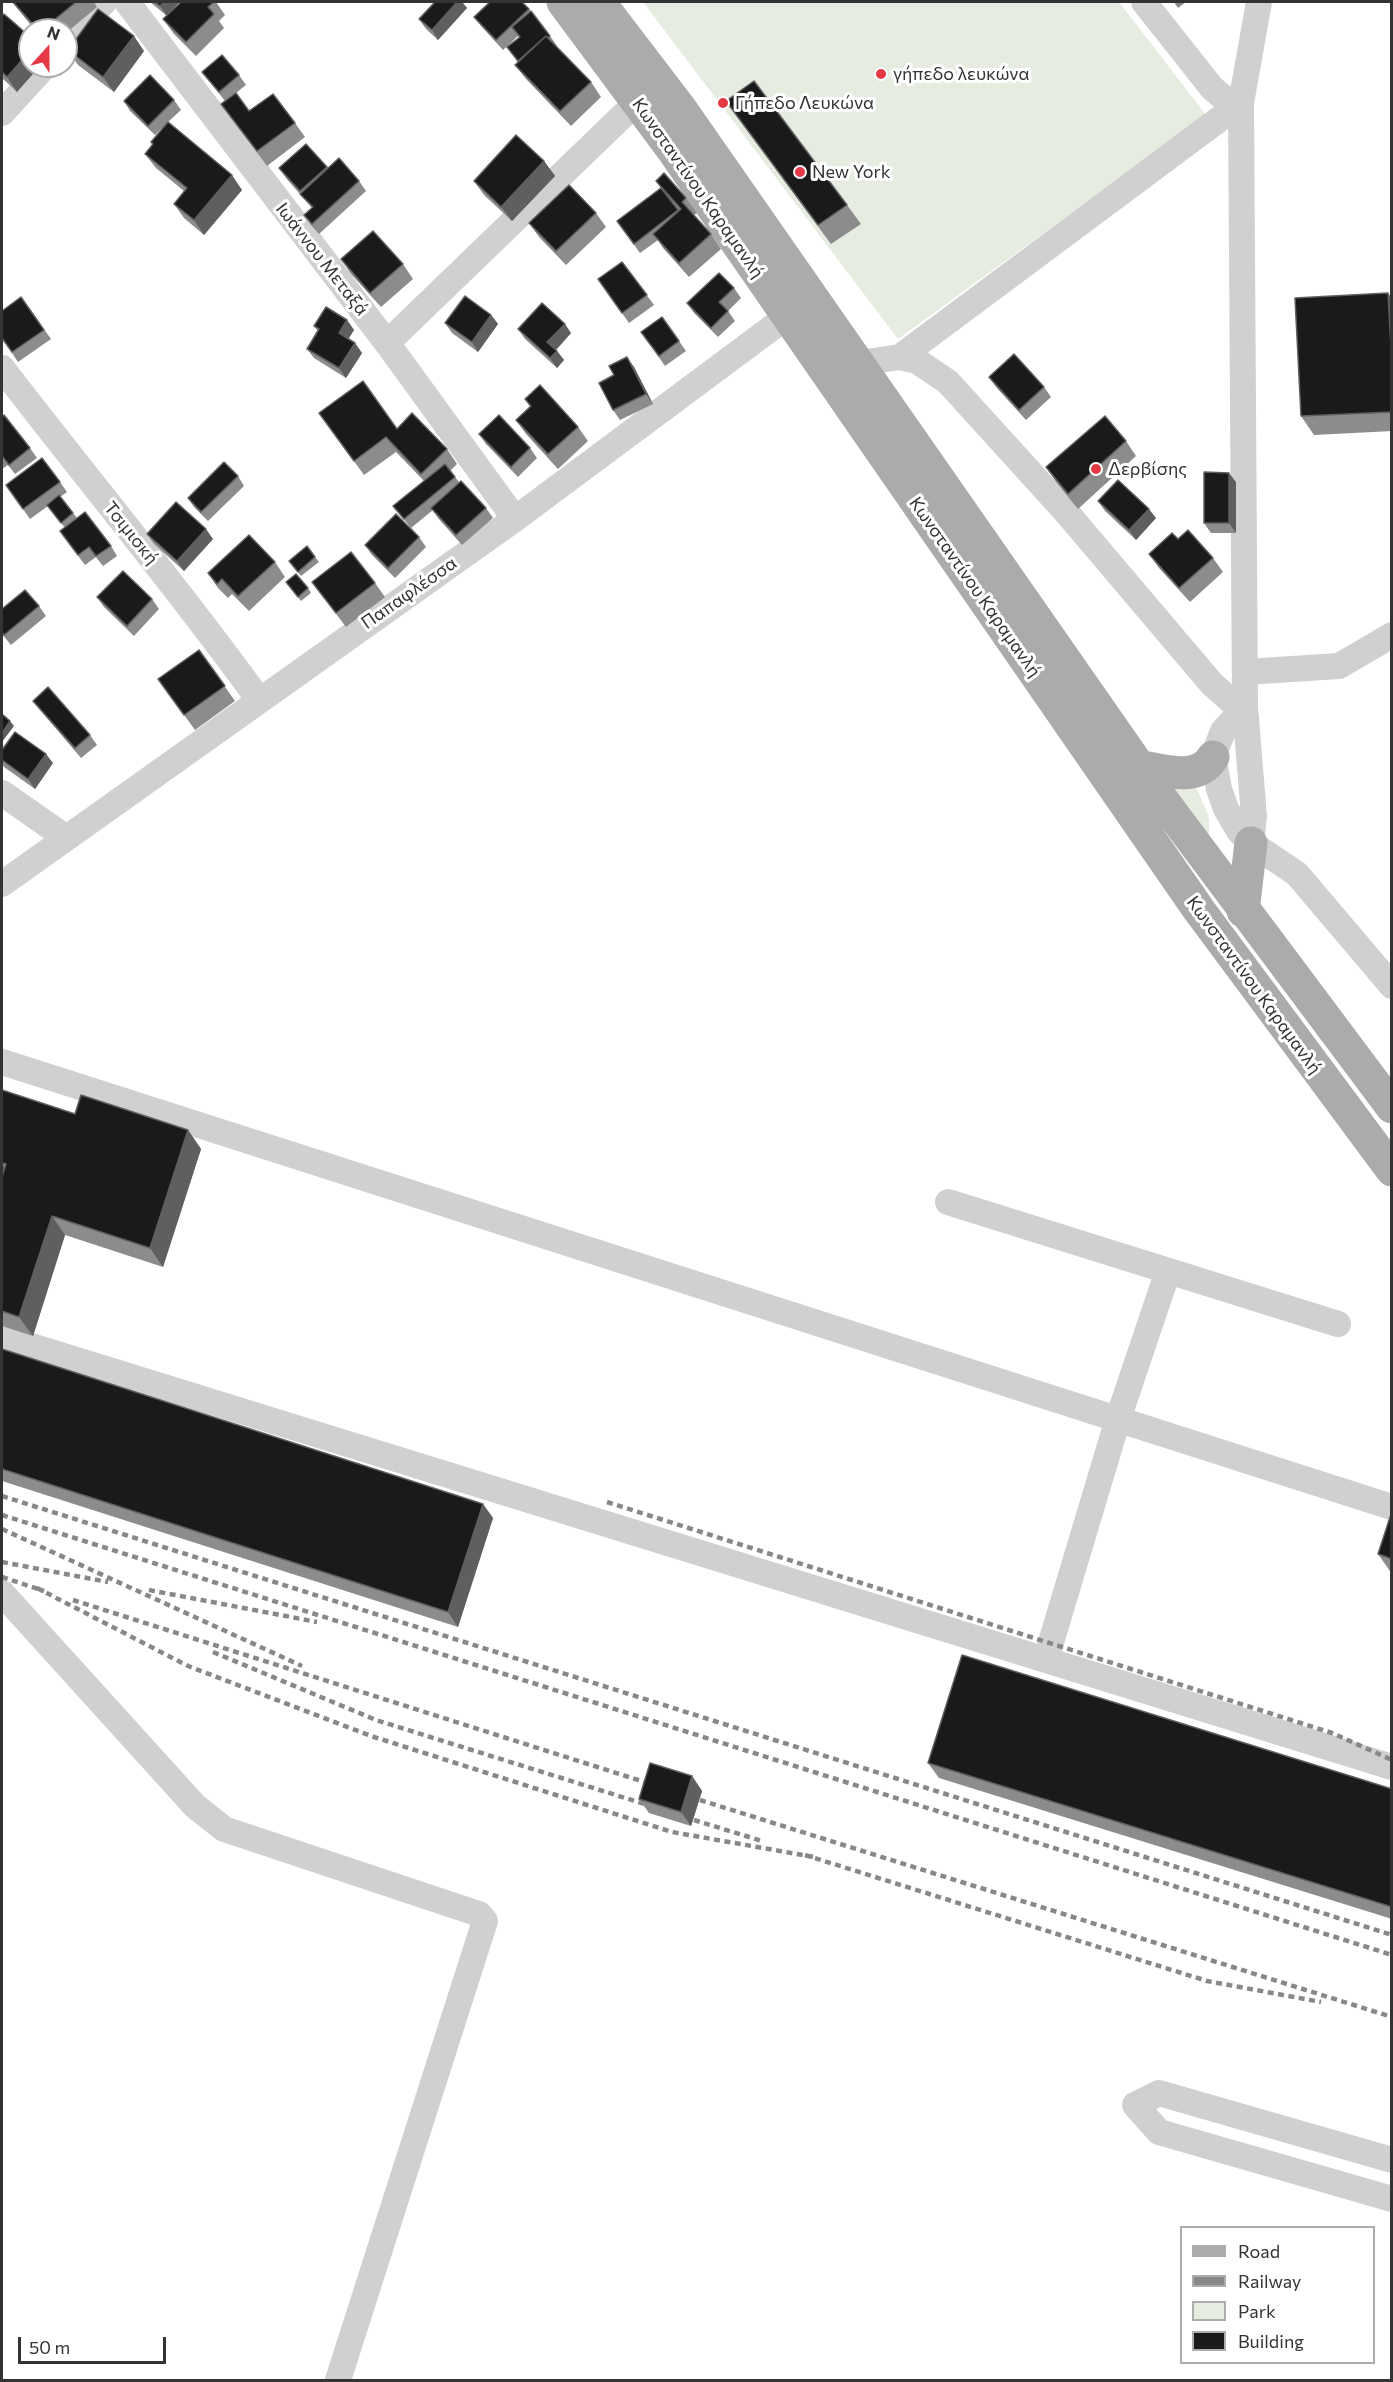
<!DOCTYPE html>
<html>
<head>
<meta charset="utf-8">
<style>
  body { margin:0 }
  #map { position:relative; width:1393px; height:2382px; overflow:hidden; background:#fff; font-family:Commissioner,sans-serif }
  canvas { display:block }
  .frame { position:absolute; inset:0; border:3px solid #333; pointer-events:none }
  .legend { position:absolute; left:1180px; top:2226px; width:195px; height:138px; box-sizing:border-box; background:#fff; border:2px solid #adadad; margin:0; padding:8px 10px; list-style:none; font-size:18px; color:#333 }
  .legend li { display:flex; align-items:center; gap:12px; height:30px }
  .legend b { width:30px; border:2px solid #adadad }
  .north { position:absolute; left:18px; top:18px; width:60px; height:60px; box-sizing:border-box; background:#fff; border:2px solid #adadad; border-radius:50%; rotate:21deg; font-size:16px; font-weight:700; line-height:24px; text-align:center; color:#333 }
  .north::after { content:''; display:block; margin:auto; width:21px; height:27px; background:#e63946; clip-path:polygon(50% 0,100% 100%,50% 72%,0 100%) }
  .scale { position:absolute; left:18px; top:2337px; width:148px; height:27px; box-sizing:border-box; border:3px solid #333; border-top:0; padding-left:8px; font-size:18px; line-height:21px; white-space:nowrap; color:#333; -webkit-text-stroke:4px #fff; paint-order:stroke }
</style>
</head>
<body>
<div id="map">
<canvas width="1393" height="2382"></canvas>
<div class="frame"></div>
<ul class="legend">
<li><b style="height:8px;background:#ababab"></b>Road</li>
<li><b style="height:8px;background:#888"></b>Railway</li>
<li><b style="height:16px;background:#e6ecdf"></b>Park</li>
<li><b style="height:16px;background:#1a1a1a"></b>Building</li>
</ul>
<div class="north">N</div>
<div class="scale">50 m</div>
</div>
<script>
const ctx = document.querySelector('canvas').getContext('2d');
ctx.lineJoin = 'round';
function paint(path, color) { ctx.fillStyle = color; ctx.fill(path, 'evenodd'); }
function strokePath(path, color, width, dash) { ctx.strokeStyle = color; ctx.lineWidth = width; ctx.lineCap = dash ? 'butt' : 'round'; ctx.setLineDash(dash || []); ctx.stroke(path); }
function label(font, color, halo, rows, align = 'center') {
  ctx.font = font + ' Commissioner,sans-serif'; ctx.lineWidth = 6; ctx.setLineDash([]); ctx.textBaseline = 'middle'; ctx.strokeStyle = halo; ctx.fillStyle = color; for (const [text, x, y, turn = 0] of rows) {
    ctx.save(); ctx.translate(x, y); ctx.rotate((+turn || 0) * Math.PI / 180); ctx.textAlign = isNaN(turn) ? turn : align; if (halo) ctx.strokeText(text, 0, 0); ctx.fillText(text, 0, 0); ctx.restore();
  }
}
const green = new Path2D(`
  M 643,2 L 1119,2 L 1206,115 L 898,339 Z
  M 1166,778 L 1195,785 L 1209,817 L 1209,836 Z`);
const minor = new Path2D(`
  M 127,2 L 387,343 L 515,519
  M 1144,2 L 1212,88 L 1225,99 L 1241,103
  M 66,43 L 104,2
  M 2,113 L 45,66
  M 387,343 L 638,101
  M 900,357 L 917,361 L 948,382 L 1067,513 L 1212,684 L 1230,700 L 1245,707
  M 859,363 L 900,357 L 1241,103
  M 2,368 C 87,479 177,586 259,700
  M 1245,672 L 1339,666 L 1392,635
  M 1245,707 L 1223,731 L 1213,757 L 1219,789 L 1226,809 L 1239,831 L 1251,843 L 1297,874 L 1392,986
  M 2,793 L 65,837
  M 1251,843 L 1254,816 L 1245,707 L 1241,103 L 1259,2
  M 2,884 L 515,519 L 801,306
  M 2,1062 L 1392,1507
  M 948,1202 L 1338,1324
  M 2,1337 L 1392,1767
  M 2,1593 L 195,1806 L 224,1829 L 479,1914 L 485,1921 L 338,2380
  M 1046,1659 L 1118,1419 L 1168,1271
  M 1392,2160 L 1159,2093 L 1135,2105 L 1159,2132 L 1392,2199`);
const major = new Path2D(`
  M 563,2 L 675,153 L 1199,910 L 1392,1170
  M 599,2 L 680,108 L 1163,801 L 1392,1107
  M 1138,766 C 1162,770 1198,783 1213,757
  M 1243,911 L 1251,843`);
const rail = new Path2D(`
  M 2,1496 L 1392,1935
  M 607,1502 L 1332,1733 L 1392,1760
  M 2,1515 L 1392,1955
  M 2,1529 L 302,1666
  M 2,1562 L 108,1582
  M 2,1577 L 44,1591
  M 37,1588 L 188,1666 L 371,1736 L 672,1832 L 814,1857
  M 149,1590 L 317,1622
  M 73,1600 L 657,1786
  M 213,1652 L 376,1720 L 651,1806
  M 700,1800 L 1392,2017
  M 694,1820 L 762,1841
  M 805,1855 L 1207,1981 L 1321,2002`);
const wall = new Path2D(`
  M 12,2 L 94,2 L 97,7 L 66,33 L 66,30 L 35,30 Z
  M 150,2 L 179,2 L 168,15 L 181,2 L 217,2 L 216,2 L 225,15 L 219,21 L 224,28 L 196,56 L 174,34 L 163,19 L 167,16 Z
  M 435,2 L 462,2 L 467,8 L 438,40 L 426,29 L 419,19 Z
  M 1174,2 L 1186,2 L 1178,8 Z
  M 529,9 L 550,36 L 557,46 L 556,46 L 591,82 L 601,97 L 571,126 L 526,79 L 515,65 L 518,62 L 507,47 L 519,38 L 518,36 L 503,50 L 481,26 L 474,17 Z
  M 2,16 L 28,35 L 30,38 L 30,66 L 17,92 L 2,78 Z
  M 68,50 L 144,51 L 114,92 L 78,65 Z
  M 202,72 L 239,75 L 246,85 L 236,93 L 249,111 L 295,123 L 305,137 L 267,166 L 221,104 L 225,101 Z
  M 174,100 L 181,110 L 168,122 L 242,190 L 204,235 L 184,218 L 174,204 L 184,191 L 156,168 L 145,154 L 153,145 L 151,142 L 164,126 L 155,135 L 130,111 L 124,101 Z
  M 726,101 L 847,205 L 861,224 L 831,244 Z
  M 306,144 L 328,168 L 359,181 L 366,191 L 319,234 L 311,225 L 304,215 L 312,208 L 286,178 L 279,168 Z
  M 544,161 L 555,176 L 512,221 L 484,195 L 474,181 Z
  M 656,181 L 686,198 L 697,213 L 694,215 L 711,234 L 721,249 L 689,277 L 663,248 L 658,240 L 640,253 L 617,221 L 661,188 Z
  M 596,213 L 606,227 L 566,265 L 539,237 L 529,223 Z
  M 341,259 L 403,264 L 413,279 L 381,307 L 351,274 Z
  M 622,262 L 654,305 L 629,323 L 598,279 Z
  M 734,288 L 741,298 L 728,311 L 735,321 L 718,337 L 694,313 L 687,303 Z
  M 1388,293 L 1392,299 L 1392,431 L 1314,435 L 1301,416 Z
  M 21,297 L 51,339 L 18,362 L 2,338 Z
  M 491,315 L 498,324 L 478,352 L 452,333 L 445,323 Z
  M 662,317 L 686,351 L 665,366 L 641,332 Z
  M 347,320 L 354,330 L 348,339 L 355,343 L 362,353 L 346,378 L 314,358 L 307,349 L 318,331 L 314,326 Z
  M 518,329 L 571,333 L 556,350 L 564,360 L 557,368 L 525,339 Z
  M 634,367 L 653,404 L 620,420 L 613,410 Z
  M 989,377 L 1044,387 L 1051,397 L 1026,420 L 996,387 Z
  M 525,399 L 578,427 L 588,441 L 558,469 L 526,434 L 516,420 L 530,407 Z
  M 319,413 L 397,429 L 447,449 L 457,464 L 450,471 L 459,482 L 486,508 L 493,518 L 462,545 L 438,518 L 433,510 L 411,528 L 419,537 L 426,547 L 395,578 L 372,555 L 365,545 L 411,528 L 393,506 L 424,481 L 396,452 L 364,475 Z
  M 2,417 L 30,448 L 37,458 L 15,474 L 8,465 L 2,469 Z
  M 479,434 L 530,448 L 537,458 L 518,477 L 486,444 Z
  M 1126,441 L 1136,456 L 1078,509 L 1056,482 L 1046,467 Z
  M 238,476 L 244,486 L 208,521 L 194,507 L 188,498 Z
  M 60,482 L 67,492 L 60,497 L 77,518 L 111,546 L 117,556 L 103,566 L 96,557 L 85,565 L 67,541 L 65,528 L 48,506 L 30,519 L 6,485 Z
  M 1236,482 L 1236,533 L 1211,533 L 1204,523 Z
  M 1098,501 L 1156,518 L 1136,540 L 1105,511 Z
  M 147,534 L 213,539 L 184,571 L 154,544 Z
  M 1178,539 L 1213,558 L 1223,572 L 1190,602 L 1159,568 L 1149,554 Z
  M 315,557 L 319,562 L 301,576 L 289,561 Z
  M 275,562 L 285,577 L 249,611 L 232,594 L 228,598 L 218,588 L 208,573 Z
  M 286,582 L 308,588 L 311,593 L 301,601 Z
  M 312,582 L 375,583 L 385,597 L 346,627 Z
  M 97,597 L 152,599 L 159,609 L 134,636 L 104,607 Z
  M 39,606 L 46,616 L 11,645 L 2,634 L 2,609 Z
  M 199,650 L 235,701 L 195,730 L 158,679 Z
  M 33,701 L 90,735 L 97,745 L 81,758 L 40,710 Z
  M 2,750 L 53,763 L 35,789 L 4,767 L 2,764 Z
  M 2,1090 L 75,1114 L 188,1130 L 201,1149 L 163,1267 L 65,1235 L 33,1336 L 2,1326 Z
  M 2,1349 L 483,1504 L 493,1518 L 458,1627 L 2,1481 Z
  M 1392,1511 L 1392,1574 L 1378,1554 Z
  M 928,1763 L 1392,1789 L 1392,1919 L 939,1778 Z
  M 692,1776 L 702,1791 L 691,1826 L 649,1813 L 639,1799 Z`);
const shadedWall = new Path2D(`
  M 164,2 L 179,2 L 167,16 L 160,6 Z
  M 457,2 L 462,2 L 467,8 L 438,40 L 432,30 Z
  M 28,35 L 30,38 L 30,49 L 23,40 Z
  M 134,36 L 144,51 L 114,92 L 103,77 Z
  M 30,51 L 30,66 L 40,66 L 17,92 L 7,77 Z
  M 544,161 L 555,176 L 512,221 L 501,207 Z
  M 232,175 L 242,190 L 204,235 L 194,220 Z
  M 1388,293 L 1392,299 L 1392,365 Z
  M 491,315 L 498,324 L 478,352 L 472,342 Z
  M 347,320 L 354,330 L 346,343 L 339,333 Z
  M 565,324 L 571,333 L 554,352 L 547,342 Z
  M 355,343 L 362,353 L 346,378 L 339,368 Z
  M 557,351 L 564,360 L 557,368 L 550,358 Z
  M 627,357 L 634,367 L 653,404 L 646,394 Z
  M 1229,473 L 1236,482 L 1236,533 L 1229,523 Z
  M 1149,509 L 1156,518 L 1136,540 L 1129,530 Z
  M 206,529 L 213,539 L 184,571 L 177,561 Z
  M 10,721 L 14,726 L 2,742 L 2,733 Z
  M 46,754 L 53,763 L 35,789 L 28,779 Z
  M 188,1130 L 201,1149 L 163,1267 L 150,1248 Z
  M 2,1164 L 14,1182 L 2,1201 Z
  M 52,1216 L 65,1235 L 33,1336 L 19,1317 Z
  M 483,1504 L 493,1518 L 458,1627 L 448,1612 Z
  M 692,1776 L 702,1791 L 691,1826 L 681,1812 Z`);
const building = new Path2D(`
  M 13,2 L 76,2 L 42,30 L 38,30 Z
  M 155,2 L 164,2 L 160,6 Z
  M 181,2 L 214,2 L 208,7 L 214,14 L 186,42 L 163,19 Z
  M 435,2 L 457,2 L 432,30 L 419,19 Z
  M 490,2 L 522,2 L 529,9 L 496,40 L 474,17 Z
  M 98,9 L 134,36 L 103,77 L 68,50 Z
  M 531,11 L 550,36 L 548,38 L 546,36 L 518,61 L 507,47 L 520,37 L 512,27 Z
  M 4,14 L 28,35 L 23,40 L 30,46 L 30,51 L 7,77 L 2,72 L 2,16 Z
  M 546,36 L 591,82 L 560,111 L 515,65 Z
  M 222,55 L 239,75 L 219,92 L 202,72 Z
  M 150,75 L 174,100 L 148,126 L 124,101 Z
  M 754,81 L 847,205 L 818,225 L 726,101 Z
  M 236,93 L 249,111 L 273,94 L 295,123 L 257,151 L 221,104 Z
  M 168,122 L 232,175 L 194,220 L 174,204 L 187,188 L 145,154 L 153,144 L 151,142 Z
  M 516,135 L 544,161 L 501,207 L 474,181 Z
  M 306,144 L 327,167 L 300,191 L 279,168 Z
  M 339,158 L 359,181 L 312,224 L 304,215 L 313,207 L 300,194 Z
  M 664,173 L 686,198 L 682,202 L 711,234 L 679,263 L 653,234 L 681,209 L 656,181 Z
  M 569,185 L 596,213 L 556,251 L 529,223 Z
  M 661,188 L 678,210 L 634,244 L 617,221 Z
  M 373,231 L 403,264 L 370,293 L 341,259 Z
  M 622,262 L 647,295 L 622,313 L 598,279 Z
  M 719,273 L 734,288 L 719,302 L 728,311 L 711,328 L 687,303 Z
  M 1388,293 L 1392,365 L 1392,412 L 1301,416 L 1295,298 Z
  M 465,296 L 491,315 L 472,342 L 445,323 Z
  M 21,297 L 44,330 L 12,352 L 2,338 L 2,311 Z
  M 542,303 L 565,324 L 547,342 L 557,351 L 550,358 L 518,329 Z
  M 326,307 L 347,320 L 339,333 L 355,343 L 339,368 L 307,349 L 319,329 L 314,326 Z
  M 662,317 L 679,341 L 659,356 L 641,332 Z
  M 1014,354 L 1044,387 L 1019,410 L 989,377 Z
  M 627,357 L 646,394 L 613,410 L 599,383 L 614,375 L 609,366 Z
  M 363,381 L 397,429 L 412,413 L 447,449 L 421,474 L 386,437 L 354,461 L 319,413 Z
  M 540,385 L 578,427 L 548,454 L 516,420 L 531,406 L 525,399 Z
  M 4,415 L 30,448 L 9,465 L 2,456 L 2,417 Z
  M 499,415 L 530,448 L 511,467 L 479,434 Z
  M 1105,416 L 1126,441 L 1068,494 L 1046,467 Z
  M 42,458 L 60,482 L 23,509 L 6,485 Z
  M 224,462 L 238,476 L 201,512 L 188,498 Z
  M 445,464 L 455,477 L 404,519 L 393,506 Z
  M 1204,472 L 1229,473 L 1229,523 L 1204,523 Z
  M 1118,480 L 1149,509 L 1129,530 L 1098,501 Z
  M 461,481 L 486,508 L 456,535 L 431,508 Z
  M 59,495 L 73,513 L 61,523 L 47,505 Z
  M 176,502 L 206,529 L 177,561 L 147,534 Z
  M 85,512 L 111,546 L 96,556 L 89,547 L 78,555 L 60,531 Z
  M 396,514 L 419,537 L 388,568 L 365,545 Z
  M 1188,530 L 1213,558 L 1179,588 L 1149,554 L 1172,533 L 1178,539 Z
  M 249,535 L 275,562 L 238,596 L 222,579 L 217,584 L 208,573 Z
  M 307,546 L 315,557 L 298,572 L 289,561 Z
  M 351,552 L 375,583 L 336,613 L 312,582 Z
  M 123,571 L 152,599 L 127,626 L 97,597 Z
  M 296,574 L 308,588 L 298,597 L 286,582 Z
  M 25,590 L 39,606 L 4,635 L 2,632 L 2,609 Z
  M 199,650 L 225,686 L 184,715 L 158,679 Z
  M 48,687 L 90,735 L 75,748 L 33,701 Z
  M 2,714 L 10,721 L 2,733 Z
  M 15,732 L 46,754 L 28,779 L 2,760 L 2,750 Z
  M 2,1090 L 75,1114 L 81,1095 L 188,1130 L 150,1248 L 52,1216 L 19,1317 L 2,1311 L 2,1177 L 6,1164 L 2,1163 Z
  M 2,1349 L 483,1504 L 448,1612 L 2,1469 Z
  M 1392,1511 L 1392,1559 L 1378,1554 Z
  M 962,1655 L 1392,1789 L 1392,1907 L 928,1763 Z
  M 650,1763 L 692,1776 L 681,1812 L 639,1799 Z`);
const markers = [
  [881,74,6,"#e63946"],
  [723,103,6,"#e63946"],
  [800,172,6,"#e63946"],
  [1096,469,6,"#e63946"]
];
const poiNames = [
  ["γήπεδο λευκώνα",893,74],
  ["Γήπεδο Λευκώνα",735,103],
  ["New York",812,172],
  ["Δερβίσης",1108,469]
];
const streetNames = [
  ["Κωνσταντίνου Καραμανλή",698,188,55],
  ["Ιωάννου Μεταξά",322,259,52],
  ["Τσιμισκή",131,533,51],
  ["Κωνσταντίνου Καραμανλή",975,587,55],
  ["Παπαφλέσσα",409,593,-35],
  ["Κωνσταντίνου Καραμανλή",1254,985,54]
];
paint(green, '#e6ecdf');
strokePath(minor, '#d0d0d0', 26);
strokePath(major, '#ababab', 33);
strokePath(rail, '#888', 4.5, [6, 4.5]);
paint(wall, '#8c8c8c');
paint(shadedWall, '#5f5f5f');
paint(building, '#1a1a1a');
strokePath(building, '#5f5f5f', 1.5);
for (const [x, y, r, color] of markers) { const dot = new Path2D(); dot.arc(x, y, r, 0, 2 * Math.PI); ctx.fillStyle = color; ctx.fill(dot); strokePath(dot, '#fff', 2); }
label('18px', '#333', '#fff', poiNames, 'left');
label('18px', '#333', '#fff', streetNames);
</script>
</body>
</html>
